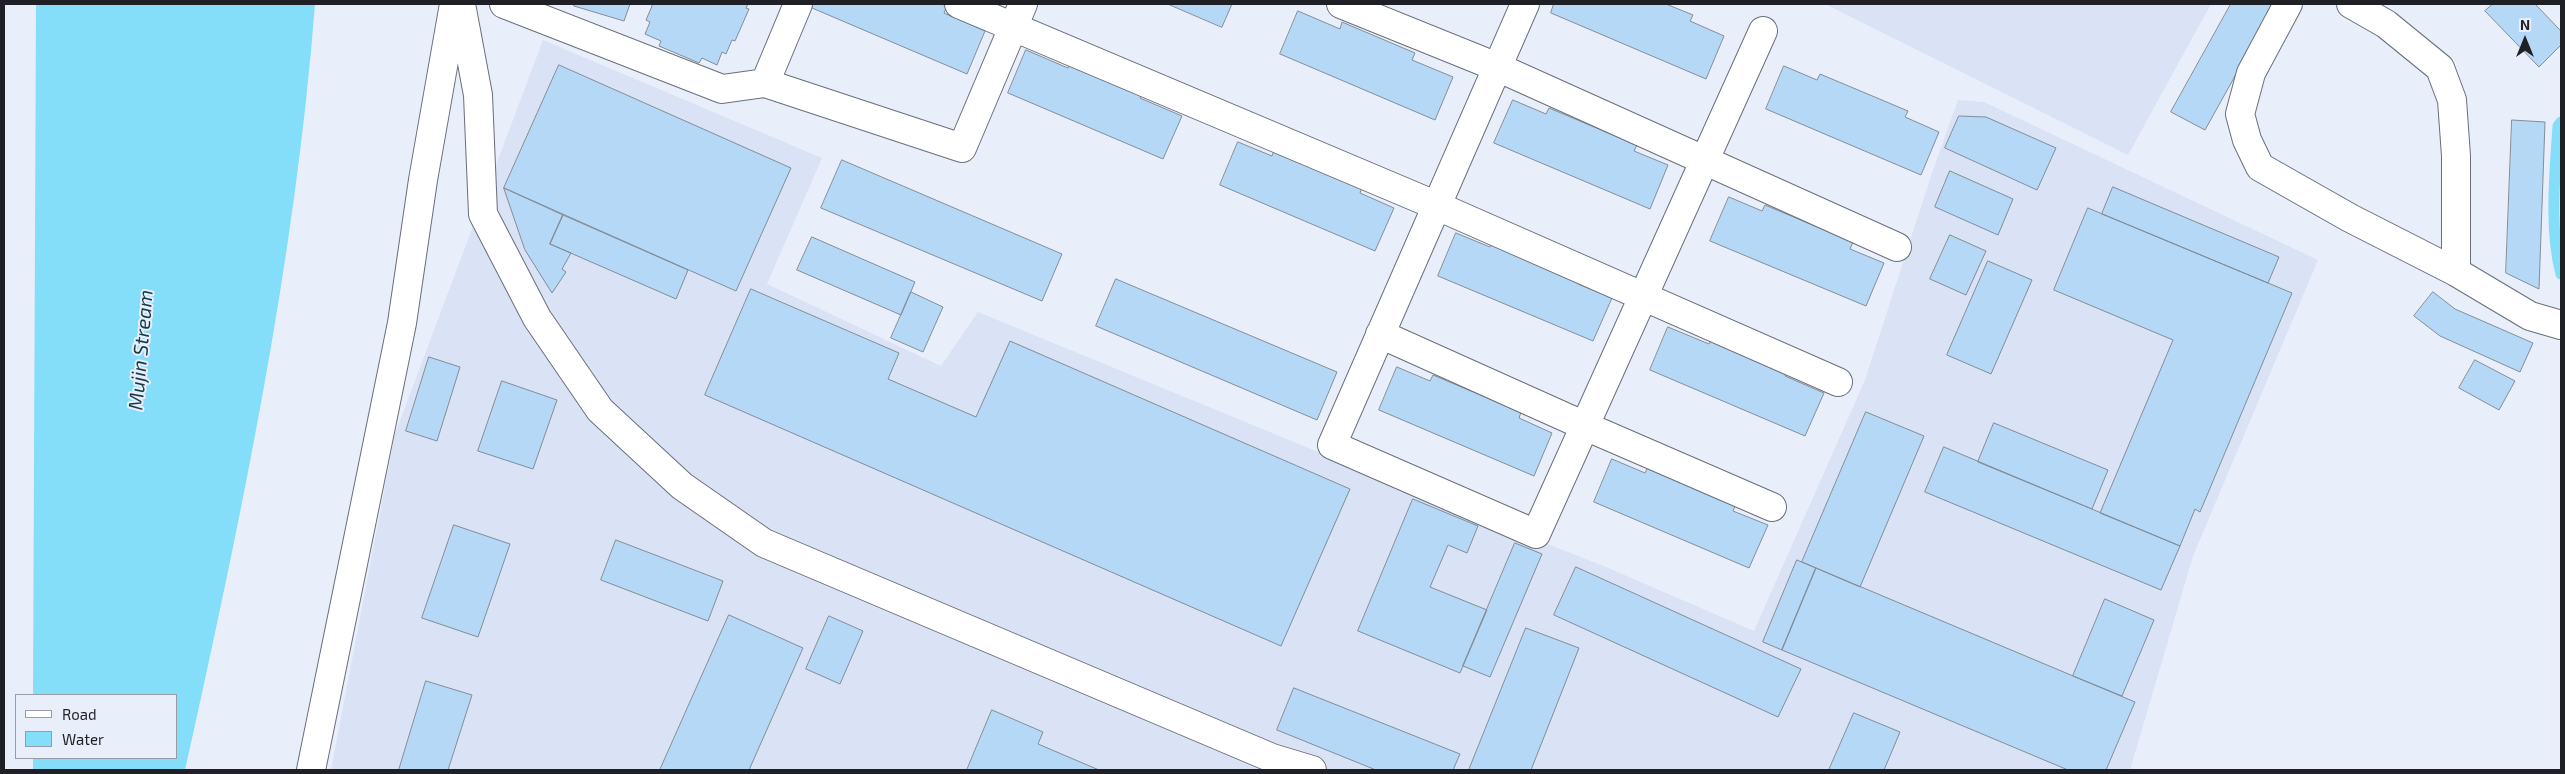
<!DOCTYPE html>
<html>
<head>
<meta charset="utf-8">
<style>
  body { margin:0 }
  #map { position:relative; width:2565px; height:774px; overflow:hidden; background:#e9eefb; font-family:"Exo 2",sans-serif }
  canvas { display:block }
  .frame { position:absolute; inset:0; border:5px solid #1f2025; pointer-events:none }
  .legend { position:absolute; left:15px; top:694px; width:162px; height:65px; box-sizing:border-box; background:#e9eefb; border:1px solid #989ca5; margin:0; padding:6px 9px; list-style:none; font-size:15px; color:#1f2025 }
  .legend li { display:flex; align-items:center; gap:10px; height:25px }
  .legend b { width:25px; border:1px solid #989ca5 }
  .north { position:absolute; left:2500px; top:15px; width:50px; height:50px; -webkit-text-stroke:4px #e9eefb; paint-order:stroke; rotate:0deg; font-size:14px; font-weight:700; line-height:20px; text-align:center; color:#1f2025 }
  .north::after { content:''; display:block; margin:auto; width:18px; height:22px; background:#1f2025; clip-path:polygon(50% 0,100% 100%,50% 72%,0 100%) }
</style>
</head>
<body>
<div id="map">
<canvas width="2565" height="774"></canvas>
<div class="frame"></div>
<ul class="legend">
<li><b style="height:6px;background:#fff"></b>Road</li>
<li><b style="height:14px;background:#84ddf9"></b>Water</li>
</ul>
<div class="north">N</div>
</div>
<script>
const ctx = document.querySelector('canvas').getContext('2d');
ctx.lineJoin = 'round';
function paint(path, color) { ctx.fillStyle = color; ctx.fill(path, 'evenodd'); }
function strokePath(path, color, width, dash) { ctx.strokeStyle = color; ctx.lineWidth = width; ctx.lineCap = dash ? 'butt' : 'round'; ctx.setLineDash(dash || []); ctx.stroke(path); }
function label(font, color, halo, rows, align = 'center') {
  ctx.font = font + ' "Exo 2",sans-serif'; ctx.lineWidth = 4; ctx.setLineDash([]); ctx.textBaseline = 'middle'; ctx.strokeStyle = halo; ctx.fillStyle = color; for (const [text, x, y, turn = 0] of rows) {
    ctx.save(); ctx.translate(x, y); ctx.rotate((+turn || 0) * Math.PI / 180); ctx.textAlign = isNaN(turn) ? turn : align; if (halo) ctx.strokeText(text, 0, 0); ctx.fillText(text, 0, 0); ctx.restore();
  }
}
const built = new Path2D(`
  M 1825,4 L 2211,4 L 2128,155 Z
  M 543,40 L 822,158 L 767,284 L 941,366 L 978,312 L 1401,486 L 1606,567 L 1754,631 L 1865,380 L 1931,176 L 1958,100 L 1984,102 L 2318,260 L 2193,556 L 2130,770 L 331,770 L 395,434 Z`);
const water = new Path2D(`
  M 36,4 L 315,4 C 295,262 241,518 185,770 L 33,770 L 33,758 L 176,758 L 176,695 L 33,695 Z`);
const stream = new Path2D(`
  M 2561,122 L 2558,126 C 2555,172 2549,229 2561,274`);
const building = new Path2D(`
  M 574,4 L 630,4 L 624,21 L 574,6 Z
  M 651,4 L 748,4 L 746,8 L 749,9 L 735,41 L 732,40 L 726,54 L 722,52 L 717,65 L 702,58 L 699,63 L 659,46 L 661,41 L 645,34 L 650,22 L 646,20 L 652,6 Z
  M 813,4 L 941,4 L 947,6 L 944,13 L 985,31 L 967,74 L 812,8 Z
  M 1168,4 L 1232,4 L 1222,27 Z
  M 1554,4 L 1666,4 L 1693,15 L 1690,21 L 1724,36 L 1706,79 L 1551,13 Z
  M 2231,4 L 2275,4 L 2205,130 L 2171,112 Z
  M 2493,4 L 2535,4 L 2561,31 L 2561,45 L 2539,67 L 2485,11 Z
  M 1298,11 L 1340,29 L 1342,22 L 1415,53 L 1412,60 L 1453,77 L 1435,120 L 1280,54 Z
  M 1026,50 L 1068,68 L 1071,61 L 1143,91 L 1140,98 L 1182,116 L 1163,159 L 1008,93 Z
  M 559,65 L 791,168 L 736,291 L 504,188 Z
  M 1784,66 L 1817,80 L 1820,74 L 1908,111 L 1905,117 L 1939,132 L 1921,175 L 1766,109 Z
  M 1513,100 L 1546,114 L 1549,108 L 1637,145 L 1634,151 L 1668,165 L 1650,209 L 1494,143 Z
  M 1959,116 L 1986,117 L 2056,148 L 2037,190 L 1945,148 Z
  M 2512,120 L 2545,122 L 2539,289 L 2506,273 Z
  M 1238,142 L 1272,156 L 1274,150 L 1362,187 L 1360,193 L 1394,208 L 1375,251 L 1220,185 Z
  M 842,160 L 1062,254 L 1042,301 L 821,208 Z
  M 1950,171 L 2013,199 L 1998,235 L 1935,207 Z
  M 2113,187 L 2279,257 L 2268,283 L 2102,214 Z
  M 504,188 L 563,215 L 550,244 L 571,253 L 562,269 L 566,272 L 552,293 L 525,250 Z
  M 1729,197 L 1762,211 L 1765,205 L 1853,242 L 1850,249 L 1884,263 L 1866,306 L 1710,241 Z
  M 2088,208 L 2292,293 L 2200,512 L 2195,509 L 2180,546 L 2100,513 L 2173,340 L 2054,290 Z
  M 563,215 L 688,270 L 676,299 L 550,244 Z
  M 1456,233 L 1490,247 L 1492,241 L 1581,278 L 1578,284 L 1612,298 L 1593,341 L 1438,276 Z
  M 1950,235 L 1986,251 L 1966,295 L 1930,279 Z
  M 812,237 L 915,282 L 901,315 L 797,270 Z
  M 1988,261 L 2032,280 L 1991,374 L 1947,355 Z
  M 1116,279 L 1337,372 L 1317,420 L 1096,326 Z
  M 751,289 L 899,353 L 888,379 L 976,417 L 1010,341 L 1350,489 L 1281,646 L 705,395 Z
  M 911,292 L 943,307 L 923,352 L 891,338 Z
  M 2433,292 L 2455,309 L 2533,343 L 2520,372 L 2440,336 L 2414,316 Z
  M 1668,327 L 1709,344 L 1712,338 L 1787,370 L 1785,376 L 1824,393 L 1805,436 L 1650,370 Z
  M 429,357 L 460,367 L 437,441 L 406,431 Z
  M 2475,360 L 2515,381 L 2499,410 L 2459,388 Z
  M 1397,367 L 1430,381 L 1433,375 L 1521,412 L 1519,418 L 1552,433 L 1534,476 L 1379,410 Z
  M 502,381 L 557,400 L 533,469 L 478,451 Z
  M 1866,412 L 1924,436 L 1860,587 L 1802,562 Z
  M 1994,423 L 2108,470 L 2092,509 L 1978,462 Z
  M 1944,447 L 2180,546 L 2161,590 L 1925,492 Z
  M 1612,459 L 1645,473 L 1648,467 L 1736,504 L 1733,511 L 1768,525 L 1749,568 L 1594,502 Z
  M 1413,499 L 1478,526 L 1467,553 L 1448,545 L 1430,587 L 1487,610 L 1460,673 L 1358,631 Z
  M 454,525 L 510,544 L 478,637 L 422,618 Z
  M 616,540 L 723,581 L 708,621 L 601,580 Z
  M 1515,543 L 1542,554 L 1490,677 L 1463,666 Z
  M 1797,560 L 1816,568 L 1782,650 L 1763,642 Z
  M 1576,567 L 1801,669 L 1778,717 L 1554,615 Z
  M 1816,568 L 2135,702 L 2106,770 L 2068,770 L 1782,650 Z
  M 2105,599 L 2154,620 L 2122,696 L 2073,676 Z
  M 729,615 L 803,648 L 749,770 L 660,770 Z
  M 829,616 L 863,631 L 840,684 L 806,669 Z
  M 1526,628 L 1579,648 L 1531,770 L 1469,770 Z
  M 426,681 L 472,695 L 448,770 L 399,770 Z
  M 1294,688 L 1460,754 L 1453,770 L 1376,770 L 1277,730 Z
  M 992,710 L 1043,732 L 1038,744 L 1099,770 L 967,770 Z
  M 1854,713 L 1900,732 L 1884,770 L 1829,770 Z`);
const minor = new Path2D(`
  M 461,4 L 478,95 L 483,214 L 537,318 L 600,410 L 682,486 L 764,543 L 1272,758 L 1312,770
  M 504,4 L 722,89 L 765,83 L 962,148 L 1023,4
  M 959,4 L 1435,205 L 1838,382
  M 1341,4 L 1497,67 L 1897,247
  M 1525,4 L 1332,445 L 1536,534 L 1763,31
  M 2288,4 L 2251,73 L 2240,114 L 2247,140 L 2260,167 L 2350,218 L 2456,272 L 2530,316 L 2561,325
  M 2351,4 L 2386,24 L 2440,68 L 2452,100 L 2456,156 L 2456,272
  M 765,83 L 798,4
  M 1380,334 L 1585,426 L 1772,507
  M 311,770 L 402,323 L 423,180 L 454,4`);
const waterNames = [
  ["Mujin Stream",141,350,-85]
];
paint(built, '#dae2f6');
paint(water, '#84ddf9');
strokePath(stream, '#84ddf9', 11);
paint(building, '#b5d8f7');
strokePath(building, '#838d97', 1);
strokePath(minor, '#6a6f7a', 30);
strokePath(minor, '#fff', 28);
label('italic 20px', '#133c48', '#e9eefb', waterNames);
</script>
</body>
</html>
